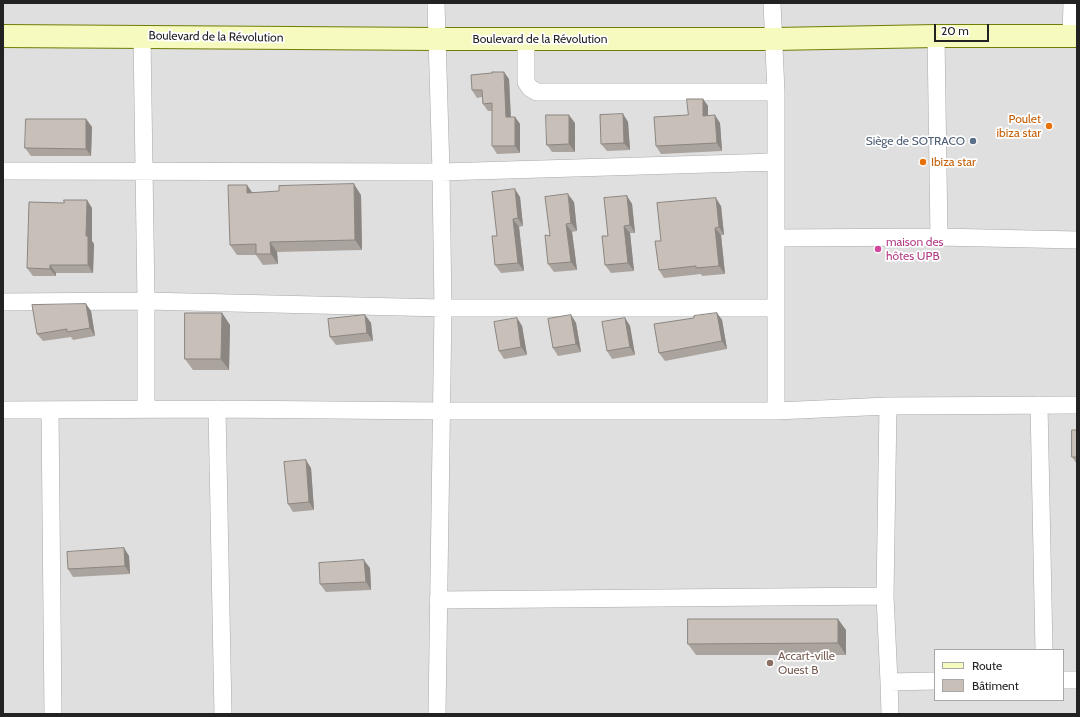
<!DOCTYPE html>
<html>
<head>
<meta charset="utf-8">
<style>
  body { margin:0 }
  #map { position:relative; width:1080px; height:717px; overflow:hidden; background:#f2efe9; font-family:Cabin,sans-serif }
  canvas { display:block }
  .frame { position:absolute; inset:0; border:4px solid #222; pointer-events:none }
  .legend { position:absolute; left:934px; top:649px; width:130px; height:52px; box-sizing:border-box; background:#fff; border:1px solid #a7a7a7; margin:0; padding:5px 7px; list-style:none; font-size:12px; color:#222 }
  .legend li { display:flex; align-items:center; gap:8px; height:20px }
  .legend b { width:20px; border:1px solid #a7a7a7 }
  .scale { position:absolute; left:934px; top:24px; width:55px; height:18px; box-sizing:border-box; border:2px solid #222; border-top:0; padding-left:5px; font-size:12px; line-height:14px; white-space:nowrap; color:#222; -webkit-text-stroke:3px #fff; paint-order:stroke }
</style>
</head>
<body>
<div id="map">
<canvas width="1080" height="717"></canvas>
<div class="frame"></div>
<ul class="legend">
<li><b style="height:5px;background:#f7fabf"></b>Route</li>
<li><b style="height:11px;background:#c7bfb8"></b>Bâtiment</li>
</ul>
<div class="scale">20 m</div>
</div>
<script>
const ctx = document.querySelector('canvas').getContext('2d');
ctx.lineJoin = 'round';
function paint(path, color) { ctx.fillStyle = color; ctx.fill(path, 'evenodd'); }
function strokePath(path, color, width, dash) { ctx.strokeStyle = color; ctx.lineWidth = width; ctx.lineCap = dash ? 'butt' : 'round'; ctx.setLineDash(dash || []); ctx.stroke(path); }
function label(font, color, halo, rows, align = 'center') {
  ctx.font = font + ' Cabin,sans-serif'; ctx.lineWidth = 3.5; ctx.setLineDash([]); ctx.textBaseline = 'middle'; ctx.strokeStyle = halo; ctx.fillStyle = color; for (const [text, x, y, turn = 0] of rows) {
    ctx.save(); ctx.translate(x, y); ctx.rotate((+turn || 0) * Math.PI / 180); ctx.textAlign = isNaN(turn) ? turn : align; if (halo) ctx.strokeText(text, 0, 0); ctx.fillText(text, 0, 0); ctx.restore();
  }
}
const residential = new Path2D(`
  M 3,3 L 1077,3 L 1077,714 L 3,714 ZM 935,650 L 1063,650 L 1063,700 L 935,700 Z`);
const minor = new Path2D(`
  M 436,3 L 441,172 L 443,308 L 437,714
  M 772,3 L 776,92
  M 142,36 L 146,301 L 146,409
  M 936,36 L 939,237
  M 1071,36 L 1072,3
  M 526,39 L 526,82 L 530,88 L 537,92 L 776,92 L 776,411
  M 3,171 L 441,172 L 776,162
  M 776,238 L 939,237 L 1077,240
  M 3,302 L 146,301 L 443,308 L 776,308
  M 1039,405 L 1044,650
  M 888,406 L 885,596 L 889,682 L 890,714
  M 217,409 L 223,714
  M 3,410 L 217,409 L 442,411 L 776,411 L 888,406 L 1077,405
  M 50,410 L 53,714
  M 438,600 L 885,596
  M 1063,680 L 1077,680
  M 889,682 L 935,681`);
const secondary = new Path2D(`
  M 3,36 L 437,39 L 774,39 L 936,36 L 1077,36`);
const wall = new Path2D(`
  M 509,79 L 511,117 L 515,117 L 520,124 L 520,153 L 497,154 L 492,146 L 492,111 L 488,111 L 483,104 L 482,97 L 477,98 L 472,90 Z
  M 703,99 L 708,106 L 708,116 L 720,123 L 722,151 L 661,154 L 656,146 L 688,115 Z
  M 623,114 L 628,122 L 630,150 L 607,151 L 601,144 Z
  M 86,119 L 92,127 L 91,156 L 31,156 L 25,148 Z
  M 575,123 L 575,152 L 552,152 L 547,145 Z
  M 253,193 L 361,195 L 362,250 L 277,252 L 278,264 L 263,265 L 256,255 L 237,255 L 230,245 Z
  M 627,196 L 632,204 L 635,233 L 630,233 L 634,271 L 611,273 L 605,265 Z
  M 520,197 L 523,226 L 519,227 L 524,271 L 501,273 L 495,265 L 497,236 Z
  M 574,202 L 577,231 L 572,232 L 577,270 L 554,272 L 548,264 L 550,236 Z
  M 721,206 L 724,235 L 721,235 L 725,274 L 702,276 L 701,274 L 664,278 L 659,270 L 661,241 Z
  M 92,208 L 92,241 L 94,244 L 93,273 L 56,273 L 56,276 L 33,276 L 27,268 Z
  M 86,304 L 91,311 L 95,336 L 73,340 L 71,337 L 43,341 L 37,334 Z
  M 222,313 L 230,325 L 229,370 L 193,370 L 185,359 Z
  M 717,313 L 722,320 L 727,349 L 665,361 L 659,353 L 694,318 Z
  M 365,315 L 371,323 L 373,341 L 336,345 L 330,337 Z
  M 571,315 L 576,323 L 581,352 L 558,356 L 553,348 Z
  M 517,318 L 522,326 L 527,355 L 504,359 L 499,351 Z
  M 625,318 L 630,326 L 635,355 L 612,359 L 607,351 Z
  M 1077,430 L 1077,464 L 1072,457 Z
  M 311,468 L 314,510 L 293,512 L 288,504 Z
  M 124,548 L 129,556 L 130,574 L 73,577 L 68,569 Z
  M 370,568 L 371,590 L 326,592 L 320,584 Z
  M 846,630 L 846,655 L 696,655 L 688,644 Z`);
const shadedWall = new Path2D(`
  M 504,72 L 509,79 L 511,124 L 506,117 Z
  M 703,99 L 708,106 L 708,124 L 703,116 Z
  M 623,114 L 628,122 L 630,150 L 624,143 Z
  M 569,115 L 575,123 L 575,152 L 569,144 Z
  M 715,115 L 720,123 L 722,151 L 717,143 Z
  M 515,117 L 520,124 L 520,153 L 515,146 Z
  M 86,119 L 92,127 L 91,156 L 86,149 Z
  M 354,184 L 361,195 L 362,250 L 355,240 Z
  M 247,185 L 254,195 L 247,193 Z
  M 515,189 L 520,197 L 523,226 L 518,218 Z
  M 568,194 L 574,202 L 577,231 L 571,223 Z
  M 627,196 L 632,204 L 635,233 L 630,225 Z
  M 716,198 L 721,206 L 724,235 L 719,227 Z
  M 87,200 L 92,208 L 92,241 L 94,244 L 93,273 L 88,265 L 86,236 Z
  M 513,219 L 519,227 L 524,271 L 518,263 Z
  M 566,224 L 572,232 L 577,270 L 571,262 Z
  M 624,226 L 630,233 L 634,271 L 628,263 Z
  M 715,228 L 721,235 L 725,274 L 719,266 Z
  M 270,242 L 277,252 L 278,264 L 271,254 Z
  M 50,265 L 56,273 L 56,276 L 50,269 Z
  M 86,304 L 91,311 L 95,336 L 90,328 Z
  M 222,313 L 230,325 L 229,370 L 221,359 Z
  M 717,313 L 722,320 L 727,349 L 722,341 Z
  M 365,315 L 371,323 L 373,341 L 367,333 Z
  M 571,315 L 576,323 L 581,352 L 576,344 Z
  M 517,318 L 522,326 L 527,355 L 521,347 Z
  M 625,318 L 630,326 L 635,355 L 630,347 Z
  M 306,460 L 311,468 L 314,510 L 309,502 Z
  M 124,548 L 129,556 L 130,574 L 125,566 Z
  M 364,560 L 370,568 L 371,590 L 366,582 Z
  M 838,619 L 846,630 L 846,655 L 838,643 Z`);
const building = new Path2D(`
  M 492,72 L 504,72 L 506,117 L 515,117 L 515,146 L 492,146 L 492,103 L 483,104 L 482,90 L 472,90 L 471,75 L 492,73 Z
  M 687,99 L 703,99 L 703,116 L 715,115 L 717,143 L 656,146 L 654,117 L 688,115 Z
  M 623,114 L 624,143 L 601,144 L 600,115 Z
  M 546,115 L 569,115 L 569,144 L 547,145 Z
  M 26,119 L 86,119 L 86,149 L 25,148 Z
  M 354,184 L 355,240 L 270,242 L 271,254 L 256,254 L 256,244 L 230,245 L 228,185 L 247,185 L 247,193 L 279,191 L 279,186 Z
  M 515,189 L 518,218 L 513,219 L 518,263 L 495,265 L 492,236 L 497,236 L 492,192 Z
  M 568,194 L 571,223 L 566,224 L 571,262 L 548,264 L 545,235 L 550,236 L 545,197 Z
  M 627,196 L 630,225 L 624,226 L 628,263 L 605,265 L 602,236 L 608,236 L 604,198 Z
  M 716,198 L 719,227 L 715,228 L 719,266 L 696,268 L 696,266 L 659,270 L 655,241 L 661,241 L 657,203 Z
  M 64,200 L 87,200 L 86,236 L 88,236 L 88,265 L 50,265 L 50,269 L 27,268 L 29,202 L 64,203 Z
  M 86,304 L 90,328 L 67,332 L 67,329 L 37,334 L 32,305 Z
  M 185,313 L 222,313 L 221,359 L 185,359 Z
  M 717,313 L 722,341 L 659,353 L 654,324 L 694,318 L 694,316 Z
  M 365,315 L 367,333 L 330,337 L 328,319 Z
  M 571,315 L 576,344 L 553,348 L 548,319 Z
  M 517,318 L 521,347 L 499,351 L 494,322 Z
  M 625,318 L 630,347 L 607,351 L 602,322 Z
  M 1072,430 L 1077,430 L 1077,457 L 1072,457 Z
  M 306,460 L 309,502 L 288,504 L 284,462 Z
  M 124,548 L 125,566 L 68,569 L 67,552 Z
  M 364,560 L 366,582 L 320,584 L 319,563 Z
  M 688,619 L 838,619 L 838,643 L 688,644 Z`);
const markers = [
  [1049,126,4,"#e8710a"],
  [973,141,4,"#5c6f8a"],
  [923,162,4,"#e8710a"],
  [878,249,4,"#d1479c"],
  [770,663,4,"#8d6e63"]
];
const streetNames = [
  ["Boulevard de la Révolution",216,37,1],
  ["Boulevard de la Révolution",540,39]
];
const foodNames = [
  ["Poulet",1041,119],
  ["ibiza star",1041,133],
  ["Ibiza star",931,162,"left"]
];
const serviceNames = [
  ["Siège de SOTRACO",965,141]
];
const hotelNames = [
  ["maison des",886,242],
  ["hôtes UPB",886,256]
];
const educationNames = [
  ["Accart-ville",778,656],
  ["Ouest B",778,670]
];
paint(residential, '#e0dfdf');
strokePath(minor, '#a9a9a9', 18);
strokePath(secondary, '#707d05', 24);
strokePath(minor, '#fff', 17);
strokePath(secondary, '#f7fabf', 22);
paint(wall, '#aba49e');
paint(shadedWall, '#8b8681');
paint(building, '#c7bfb8');
strokePath(building, '#8b8681', 1);
for (const [x, y, r, color] of markers) { const dot = new Path2D(); dot.arc(x, y, r, 0, 2 * Math.PI); ctx.fillStyle = color; ctx.fill(dot); strokePath(dot, '#fff', 1.5); }
label('12px', '#222', '#fff', streetNames);
label('12px', '#c56008', '#fff', foodNames, 'right');
label('12px', '#4e5e75', '#fff', serviceNames, 'right');
label('12px', '#b23c85', '#fff', hotelNames, 'left');
label('12px', '#785e54', '#fff', educationNames, 'left');
</script>
</body>
</html>
